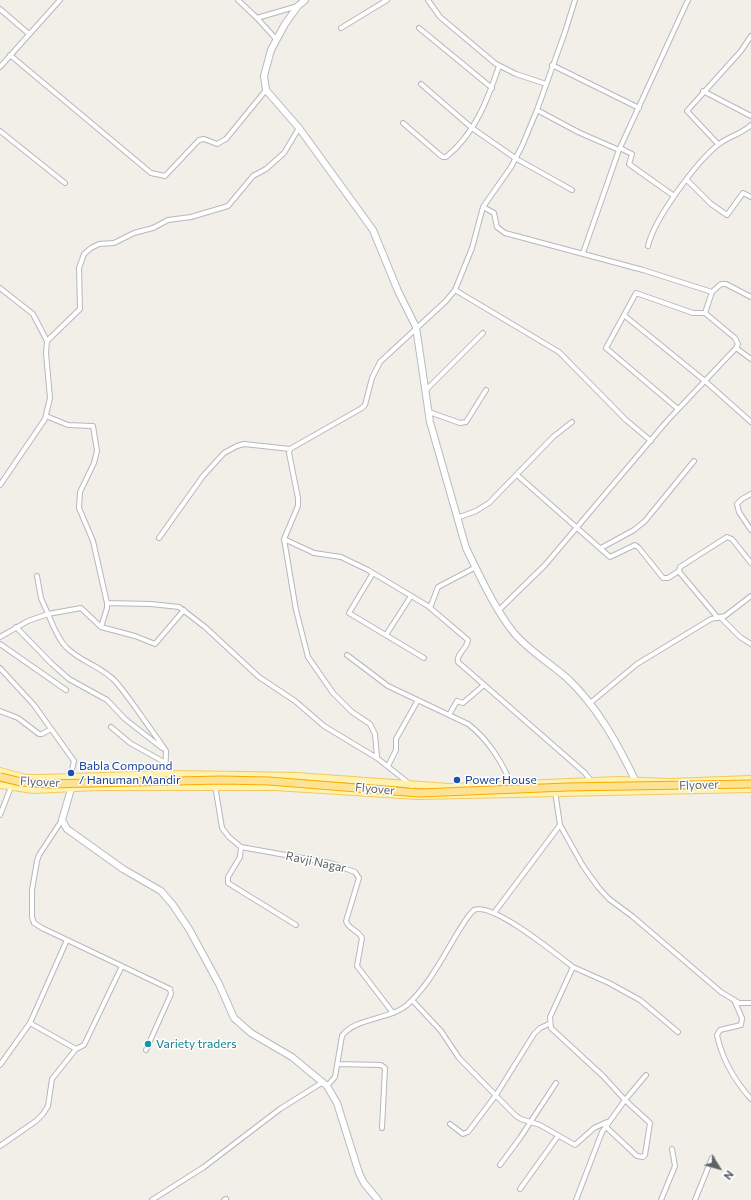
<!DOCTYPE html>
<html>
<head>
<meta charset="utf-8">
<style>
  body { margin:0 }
  #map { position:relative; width:751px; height:1200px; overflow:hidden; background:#f1efe8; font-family:Commissioner,sans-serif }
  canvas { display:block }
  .north { position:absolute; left:699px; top:1148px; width:40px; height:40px; -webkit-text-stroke:3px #fff; paint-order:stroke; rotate:127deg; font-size:11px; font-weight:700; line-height:16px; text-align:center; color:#5f6368 }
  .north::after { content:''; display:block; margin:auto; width:14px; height:18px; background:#5f6368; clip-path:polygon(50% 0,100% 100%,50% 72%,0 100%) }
</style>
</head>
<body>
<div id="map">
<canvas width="751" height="1200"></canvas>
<div class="north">N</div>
</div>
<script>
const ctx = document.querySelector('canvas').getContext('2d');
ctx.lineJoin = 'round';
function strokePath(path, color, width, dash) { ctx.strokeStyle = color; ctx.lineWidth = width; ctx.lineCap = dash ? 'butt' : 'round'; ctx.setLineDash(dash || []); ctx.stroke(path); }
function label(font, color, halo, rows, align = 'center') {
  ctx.font = font + ' Commissioner,sans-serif'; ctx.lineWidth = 3; ctx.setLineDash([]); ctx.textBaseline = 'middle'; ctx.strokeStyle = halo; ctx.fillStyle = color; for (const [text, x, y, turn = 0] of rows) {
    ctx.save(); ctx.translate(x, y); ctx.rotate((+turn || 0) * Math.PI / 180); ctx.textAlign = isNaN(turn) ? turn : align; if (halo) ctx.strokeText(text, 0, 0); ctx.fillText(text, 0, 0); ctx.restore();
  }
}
const street = new Path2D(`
  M 238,0 L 257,18 L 298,6
  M 428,0 L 440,17 L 496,64 L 516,74 L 546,84
  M 0,9 L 29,34
  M 257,18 L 276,39
  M 341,28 L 387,0
  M 419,28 L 492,88
  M 10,55 L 151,173 L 165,176 L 199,140 L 204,139 L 217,144 L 226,139 L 266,90
  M 552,65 L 639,108
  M 0,67 L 60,0
  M 421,84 L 472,128 L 515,158 L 572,190
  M 703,91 L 751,116
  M 537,110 L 578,132 L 619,150
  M 403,123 L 440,155 L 443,157 L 446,157 C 475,134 488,99 499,66
  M 0,131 L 65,183
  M 718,144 L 687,111 L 741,51 L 751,36
  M 620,148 L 632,154 L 629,164 L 674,196
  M 687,180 L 711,204 L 727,215 L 743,193 L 751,197
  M 483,207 L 494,213 L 497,227 L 505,233 L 643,270 L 712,292 L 721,284 L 726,284 L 751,297
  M 648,246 C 654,219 697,161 719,144 C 728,137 745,132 751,125
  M 583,253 L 619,150 L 688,0
  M 0,288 L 33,314 L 47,341 L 46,353 L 50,398 L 45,419 L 0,485
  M 455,290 L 559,352 L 626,420 L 651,441
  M 712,292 L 705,313 L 735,338 L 738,344 L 736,348 L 751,359
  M 625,316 L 705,381 L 751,422
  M 47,341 L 80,309 L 79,268 L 84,254 L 91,248 L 99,244 L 114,243 L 134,233 L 153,228 L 168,220 L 191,217 L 228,206 L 253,176 L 266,169 L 284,153 L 299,128
  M 426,390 L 483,333
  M 678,409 L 606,348 L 636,293 L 693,313 L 705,313
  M 429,412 L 460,423 L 466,422 L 486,390
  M 46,416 L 68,425 L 93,426 L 97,451 L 94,463 L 80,492 L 79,508 L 93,541 L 107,603
  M 290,449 L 289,453 L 298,498 L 298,506 L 284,539 L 296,610 L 308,657 L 333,693 L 352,712 L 370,724 L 375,734 L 377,757
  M 517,475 L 610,557 L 635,545 L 639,548 L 663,578 L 668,578 L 679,571
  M 751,494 L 742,499 L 737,504 L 739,512 L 751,530
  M 457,518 L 476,511 L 489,503 L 553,437 L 572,422
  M 159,538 L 203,476 L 224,453 L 237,446 L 244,444 L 290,449 L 362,408 L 365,405 L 372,378 L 380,362 L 446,301 L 455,290 L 472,248 L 483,207 L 511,167 L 522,146 L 537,110 L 565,32 L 575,0
  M 284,539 L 314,553 L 341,557 L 368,570 L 428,606 L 468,640 C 467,649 456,654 458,662 L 585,773 L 592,782
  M 601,548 L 634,530 L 645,521 L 694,461
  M 373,573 L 349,613 L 424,658
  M 430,608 L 438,587 L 476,567
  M 499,610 L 545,565 L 667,421 L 736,348
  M 718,618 L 681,574 L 679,571 L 680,567 L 727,537 L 732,539 L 751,563
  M 721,618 L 740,637 L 751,644
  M 16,627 L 51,663 L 69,679 L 107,700 L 125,719 L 162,748
  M 101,627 L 135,636 L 155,644 L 184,610
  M 386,635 L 411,596
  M 0,637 L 28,621 L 48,614 L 41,598 L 37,576
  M 0,644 L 66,690
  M 347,655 L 388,686 L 468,724 C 487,738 504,764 512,787
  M 0,668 L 34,705 L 74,761 L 70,778
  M 589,704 L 637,664 L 711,619 L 725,616 L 751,596
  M 0,711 L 18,718 L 39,734 L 42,734 L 51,729
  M 449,715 L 457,701 L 463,703 L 484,685
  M 111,727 L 130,743 L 164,762
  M 388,766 L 396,750 L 396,739 L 418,700
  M 165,783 L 166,751 L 160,742 C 145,722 132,701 116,682 C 102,666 80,662 66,647 C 57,638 53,625 48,614 L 81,608 L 101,627 L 107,608 L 107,603 L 151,604 L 179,607 L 205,627 L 259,677 L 295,701 L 324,726 L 377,758 L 411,785 L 412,793
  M 215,785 L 222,828 L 229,837 L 241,847 L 330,863 L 355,872 L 359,878 L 346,921 C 348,929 358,930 362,938 L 357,966 L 393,1013
  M 0,815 L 11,787
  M 62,820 L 39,855 L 37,861 L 32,890 L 32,917 L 34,923 L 42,928 L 170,989 L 171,994 L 146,1050
  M 560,825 L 583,866 L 598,887 L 609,899 L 632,916 L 721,992 L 739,1003 L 751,1003
  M 241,847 L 240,857 L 228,877 L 228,883 L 296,925
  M 494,913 L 560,825 L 555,791
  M 573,967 L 609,983 L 640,1000 L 678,1032
  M 412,1000 L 441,1031 L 459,1058 L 516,1116 L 521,1119 L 540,1125 L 575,1145 L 594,1128 L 607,1122
  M 735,1002 L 742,1018 L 741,1025 L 720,1030 L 717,1035 C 722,1059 735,1081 751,1099
  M 30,1023 L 76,1049
  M 337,1064 L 381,1065 L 385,1068 L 382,1128
  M 0,1065 L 30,1023 L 67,940
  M 327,1086 L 335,1077 L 342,1036 C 354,1018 389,1020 407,1005 C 429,985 443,957 458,932 C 463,925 467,916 474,910 C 493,902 556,954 573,967 L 550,1017 L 551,1028 L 603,1076 L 625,1100 L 602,1132 L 576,1200
  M 450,1124 L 463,1134 L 468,1132 L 496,1095 L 534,1034 L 540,1028 L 549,1024
  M 605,1126 L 637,1156 L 643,1157 L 645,1155 L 650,1123 L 625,1100 L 646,1075
  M 0,1146 L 36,1121 L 43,1114 L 48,1106 L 52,1079 L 76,1049 L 84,1045 L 122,966
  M 500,1165 L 520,1138 L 556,1083
  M 520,1189 L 558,1136
  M 152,1200 L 204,1167 L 280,1109 L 323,1082
  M 224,1200 L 226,1199
  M 661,1200 L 675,1166 L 672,1149
  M 695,1200 L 712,1158`);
const secondary = new Path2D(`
  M 305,0 L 298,6 L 285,24 L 271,50 L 264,76 L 266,90 L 299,128 L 373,230 L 398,291 L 416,327 L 430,422 L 466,548 C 480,576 494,608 514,633 C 528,650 550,663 567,678 C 598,707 619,746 637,784
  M 70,784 L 71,789 L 62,820 L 67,829 L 123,869 L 161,891 L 173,905 L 189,929 L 219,984 L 234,1018 L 251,1033 L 292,1057 L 327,1086 L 337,1103 L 359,1173 L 364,1183 L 378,1200`);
const primary = new Path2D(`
  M 0,771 L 26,778 L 40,778 L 164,774 L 245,775 L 297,776 L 449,787 L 619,780 L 670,782 L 751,779
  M 0,785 L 33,790 L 98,787 L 275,787 L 417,796 L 751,789`);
const highwayBridge = new Path2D(`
  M 0,777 L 21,782 L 48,784 L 221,780 L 269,781 L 419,793 L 567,787 L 751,784`);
const markers = [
  [71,773,4,"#1a4fb4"],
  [457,780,4,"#1a4fb4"],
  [148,1044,4,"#0f9aa8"]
];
const transitNames = [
  ["Babla Compound",79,766],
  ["/ Hanuman Mandir",79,780],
  ["Power House",465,780]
];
const streetNames = [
  ["Flyover",40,782,3],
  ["Flyover",699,785,-2],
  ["Flyover",375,789,5],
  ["Ravji Nagar",316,862,12]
];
const cultureNames = [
  ["Variety traders",156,1044]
];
strokePath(street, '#b5b8bc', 6);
strokePath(secondary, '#b6babf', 8);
strokePath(primary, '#f2c960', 8);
strokePath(street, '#fff', 4);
strokePath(secondary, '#fff', 6);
strokePath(primary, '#fff2af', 6);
strokePath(highwayBridge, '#f9ab00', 9, []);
strokePath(highwayBridge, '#fde293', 7);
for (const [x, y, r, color] of markers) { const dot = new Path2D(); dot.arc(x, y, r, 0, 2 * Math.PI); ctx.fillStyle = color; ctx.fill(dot); strokePath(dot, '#fff', 1.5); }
label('12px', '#164399', '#fff', transitNames, 'left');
label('12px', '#5f6368', '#fff', streetNames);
label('12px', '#0d838f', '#fff', cultureNames, 'left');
</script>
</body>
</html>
